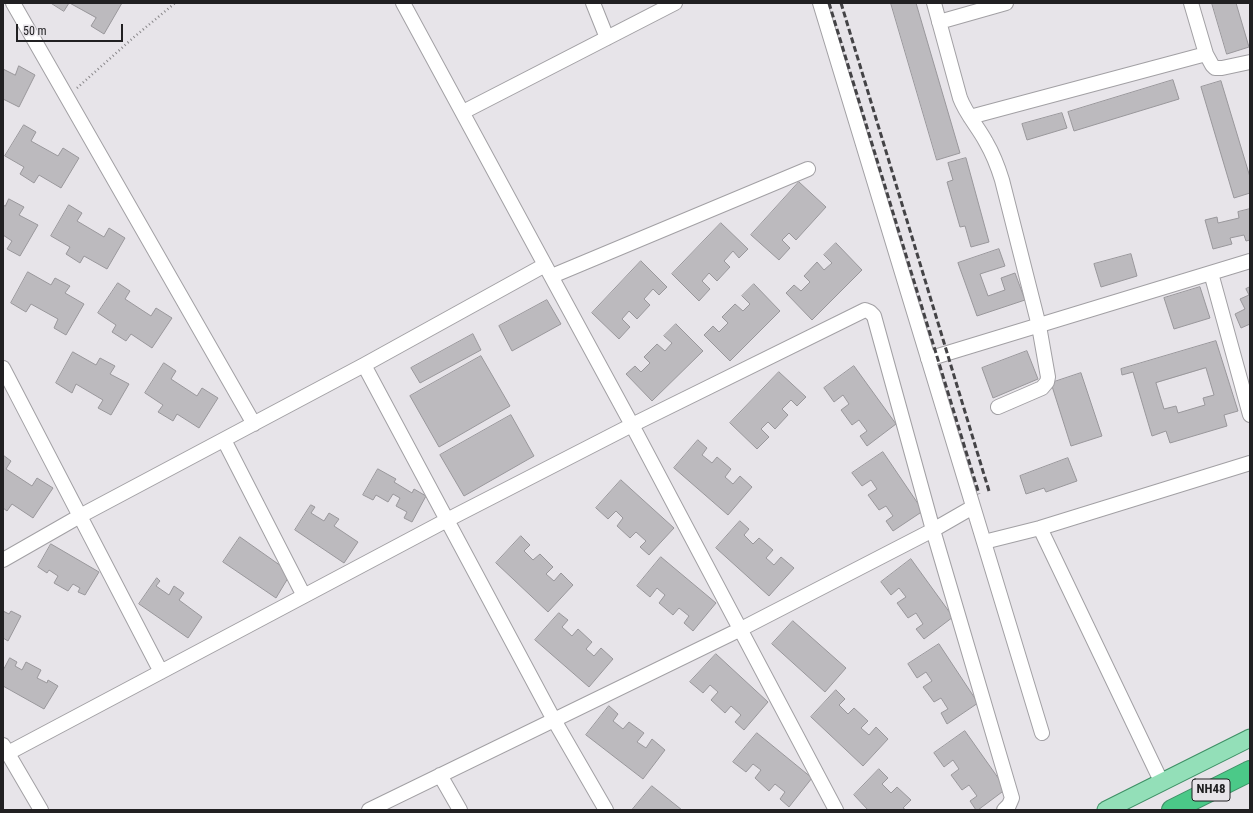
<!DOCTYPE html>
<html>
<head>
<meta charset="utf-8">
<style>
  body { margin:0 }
  #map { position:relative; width:1253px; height:813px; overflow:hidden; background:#e7e4e9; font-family:"Roboto Condensed",sans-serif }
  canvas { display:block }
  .frame { position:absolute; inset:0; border:4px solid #212022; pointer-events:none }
  .scale { position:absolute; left:16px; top:24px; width:107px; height:18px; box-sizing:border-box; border:2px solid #212022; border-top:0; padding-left:5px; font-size:12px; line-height:14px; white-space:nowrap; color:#212022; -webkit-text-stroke:3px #e7e4e9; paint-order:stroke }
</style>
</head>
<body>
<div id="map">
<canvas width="1253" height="813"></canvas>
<div class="frame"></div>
<div class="scale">50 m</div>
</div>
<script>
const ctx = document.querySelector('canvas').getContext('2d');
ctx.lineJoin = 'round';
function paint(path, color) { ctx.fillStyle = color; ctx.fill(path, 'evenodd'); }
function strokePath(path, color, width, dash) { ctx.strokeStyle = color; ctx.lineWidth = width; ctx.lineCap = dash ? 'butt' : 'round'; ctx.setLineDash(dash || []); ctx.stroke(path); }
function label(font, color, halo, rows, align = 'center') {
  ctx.font = font + ' "Roboto Condensed",sans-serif'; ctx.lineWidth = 3; ctx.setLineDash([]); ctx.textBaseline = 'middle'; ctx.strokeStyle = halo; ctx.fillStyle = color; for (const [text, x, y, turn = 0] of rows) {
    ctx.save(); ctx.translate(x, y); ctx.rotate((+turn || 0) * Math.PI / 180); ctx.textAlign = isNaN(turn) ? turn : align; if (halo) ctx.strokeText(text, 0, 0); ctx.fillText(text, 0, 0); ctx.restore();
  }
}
const building = new Path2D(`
  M 51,3 L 69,3 L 64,11 Z
  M 70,3 L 122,3 L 104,34 L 91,26 L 96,18 Z
  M 891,3 L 916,3 L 960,153 L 937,160 Z
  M 1212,3 L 1236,3 L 1249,47 L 1227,54 Z
  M 19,66 L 35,75 L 19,107 L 3,99 L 3,69 L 15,75 Z
  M 1173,80 L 1179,99 L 1074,131 L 1068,112 Z
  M 1221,81 L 1250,177 L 1250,193 L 1234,198 L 1201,87 Z
  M 1062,113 L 1067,128 L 1027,140 L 1022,124 Z
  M 24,125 L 36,132 L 31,141 L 58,156 L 63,148 L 79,158 L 61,188 L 39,175 L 34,183 L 20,174 L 24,167 L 5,156 Z
  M 966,158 L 989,242 L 971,247 L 965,226 L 960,227 L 947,182 L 953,180 L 948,163 Z
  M 799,182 L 826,207 L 796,240 L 789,233 L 782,240 L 790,248 L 779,260 L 751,235 Z
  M 9,199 L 24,207 L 19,215 L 38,225 L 20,256 L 7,249 L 12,241 L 3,235 L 3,205 L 5,206 Z
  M 69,205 L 82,213 L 77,221 L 104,237 L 109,228 L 125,238 L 107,269 L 84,256 L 80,263 L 66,254 L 70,247 L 51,236 Z
  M 1250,209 L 1250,240 L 1246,241 L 1244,235 L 1230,238 L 1232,244 L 1213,249 L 1205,220 L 1217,217 L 1218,223 L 1239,218 L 1238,212 Z
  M 721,223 L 748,249 L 739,258 L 733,251 L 724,261 L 730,267 L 717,281 L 709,273 L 702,281 L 710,289 L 699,301 L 672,274 Z
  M 836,243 L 862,270 L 812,320 L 786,293 L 794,285 L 801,291 L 810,282 L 804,276 L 817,262 L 824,270 L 832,263 L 824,255 Z
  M 999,249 L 1005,266 L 980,274 L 988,296 L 1005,290 L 1001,278 L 1015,273 L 1025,300 L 977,316 L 958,263 Z
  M 1131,254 L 1137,276 L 1101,287 L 1094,264 Z
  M 641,261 L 667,287 L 659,295 L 653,289 L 644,299 L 650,305 L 637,319 L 629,311 L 622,319 L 630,327 L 619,339 L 592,313 Z
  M 28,272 L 51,285 L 55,278 L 70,286 L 65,293 L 84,304 L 66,335 L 54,328 L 58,319 L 31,304 L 26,312 L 11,303 Z
  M 118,283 L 130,291 L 125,299 L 151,316 L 156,308 L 172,318 L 152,348 L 131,334 L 126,341 L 112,332 L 116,325 L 98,313 Z
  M 754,284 L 780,311 L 730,361 L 704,335 L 713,326 L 719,332 L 728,323 L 722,317 L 735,304 L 743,311 L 750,304 L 742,296 Z
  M 1200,287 L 1210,318 L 1174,329 L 1164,298 Z
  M 1250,287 L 1250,324 L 1241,328 L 1235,314 L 1245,309 L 1240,299 L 1249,295 L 1246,289 Z
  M 547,300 L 561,324 L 512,351 L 499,326 Z
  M 676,324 L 703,351 L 652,401 L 626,374 L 635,366 L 641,372 L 650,363 L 644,357 L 657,344 L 665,351 L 672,343 L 664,336 Z
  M 473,334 L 481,350 L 420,383 L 411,368 Z
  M 1216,341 L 1238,411 L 1224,415 L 1227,426 L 1170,443 L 1166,431 L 1152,436 L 1133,372 L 1122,375 L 1121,369 ZM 1206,368 L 1214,395 L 1203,398 L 1205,405 L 1178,413 L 1176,406 L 1164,409 L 1156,383 Z
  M 1027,351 L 1038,379 L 993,398 L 982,368 Z
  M 73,352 L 96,365 L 100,358 L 115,366 L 110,374 L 129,384 L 111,415 L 98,408 L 103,400 L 76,384 L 72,393 L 56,383 Z
  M 481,356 L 510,406 L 439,447 L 410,396 Z
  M 164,363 L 176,371 L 171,379 L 197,396 L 202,388 L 218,398 L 199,428 L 177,414 L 173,421 L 158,412 L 163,405 L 145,393 Z
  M 854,366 L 896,424 L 867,446 L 860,436 L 867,431 L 859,420 L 852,425 L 841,410 L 849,404 L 843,395 L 834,402 L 824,388 Z
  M 779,372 L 806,397 L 797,406 L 791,400 L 782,409 L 788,415 L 775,429 L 768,422 L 761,429 L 769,437 L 757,449 L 730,423 Z
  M 1081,373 L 1102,436 L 1071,446 L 1051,383 Z
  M 511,415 L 534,456 L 464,496 L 440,455 Z
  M 698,440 L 707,448 L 702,455 L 712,463 L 717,457 L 731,469 L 725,477 L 733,484 L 740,476 L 752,487 L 728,515 L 674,468 Z
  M 883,452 L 923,511 L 893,531 L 886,521 L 893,516 L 886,506 L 879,510 L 868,495 L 877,489 L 871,480 L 862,486 L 852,473 Z
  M 3,455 L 11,461 L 6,469 L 32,486 L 37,478 L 53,488 L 33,518 L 12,504 L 7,511 L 3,508 Z
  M 1068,458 L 1077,481 L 1046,492 L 1044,488 L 1026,494 L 1020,476 Z
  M 378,469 L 396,479 L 394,482 L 412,493 L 414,489 L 426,496 L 412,522 L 404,518 L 407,512 L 396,506 L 400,498 L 393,494 L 388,502 L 376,495 L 373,500 L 363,495 Z
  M 621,480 L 674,528 L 649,555 L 640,547 L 646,541 L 636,532 L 630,538 L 617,526 L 623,518 L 616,511 L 608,519 L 596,508 Z
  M 311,505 L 315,507 L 311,513 L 324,521 L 329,513 L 339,519 L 334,526 L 358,542 L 344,563 L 295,530 Z
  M 740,521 L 749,529 L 744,535 L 753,544 L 759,538 L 773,550 L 766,558 L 774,565 L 781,557 L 794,568 L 769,596 L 716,548 Z
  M 521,536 L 530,545 L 524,551 L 533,560 L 540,554 L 553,567 L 546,574 L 554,581 L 561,573 L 573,585 L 548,612 L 496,563 Z
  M 240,537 L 291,573 L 276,598 L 223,562 Z
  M 51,544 L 99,572 L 85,595 L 78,592 L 80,588 L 73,584 L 68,591 L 54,583 L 58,576 L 49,570 L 47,573 L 38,567 Z
  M 661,557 L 716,603 L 693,631 L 684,623 L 689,616 L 679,608 L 673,615 L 659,603 L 665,595 L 657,588 L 650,597 L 637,586 Z
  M 911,559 L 953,617 L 924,639 L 916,629 L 923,624 L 916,613 L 908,618 L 897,603 L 906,597 L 899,588 L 891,595 L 881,582 Z
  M 157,578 L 160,581 L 156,586 L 169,595 L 174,586 L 184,593 L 179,600 L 202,617 L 188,638 L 139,604 Z
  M 3,611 L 9,614 L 11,611 L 21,616 L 8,641 L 3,638 Z
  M 559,613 L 568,620 L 562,627 L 572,636 L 578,629 L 592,642 L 586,649 L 594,656 L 601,648 L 613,659 L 589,687 L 535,640 Z
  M 793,621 L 846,668 L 825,692 L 772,644 Z
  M 939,644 L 978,703 L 947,724 L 941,713 L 948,709 L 941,698 L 934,702 L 923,687 L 932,681 L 926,672 L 917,678 L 908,664 Z
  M 716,654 L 768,702 L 744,730 L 735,722 L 741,715 L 731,706 L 725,713 L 711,700 L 718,692 L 710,685 L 703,693 L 690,682 Z
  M 10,658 L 17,662 L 15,666 L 22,670 L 26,662 L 41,670 L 37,678 L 47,683 L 48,680 L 58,686 L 44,709 L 3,686 L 3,671 Z
  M 836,690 L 845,699 L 839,705 L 848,714 L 854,708 L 868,721 L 861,728 L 869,735 L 876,727 L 888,739 L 863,766 L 811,717 Z
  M 609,706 L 618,714 L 613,721 L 623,729 L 629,722 L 644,733 L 637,742 L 646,748 L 652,739 L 665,750 L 643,779 L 586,735 Z
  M 965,731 L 1006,789 L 978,810 L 976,810 L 970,801 L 977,796 L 969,785 L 962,790 L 951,775 L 959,769 L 953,760 L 944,767 L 934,753 Z
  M 757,733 L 812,778 L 789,807 L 780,799 L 785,792 L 775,784 L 769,791 L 755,778 L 761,770 L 753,764 L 746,772 L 733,762 Z
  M 879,769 L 888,778 L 882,784 L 891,793 L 897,787 L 911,800 L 903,808 L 906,810 L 868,810 L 854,795 Z
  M 652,786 L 682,810 L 632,810 Z`);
const path = new Path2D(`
  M 77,88 L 133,38 L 175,3`);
const minor = new Path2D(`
  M 13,3 L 254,424
  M 593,3 L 607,38
  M 820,3 L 1042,733
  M 934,3 L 960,98 C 966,114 978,127 986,142 C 993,154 998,167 1002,180 L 1039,326 L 1048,377 L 1047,382 L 1042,388 L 998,407
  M 1191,3 L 1206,54 L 1212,65 L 1215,68 L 1222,68 L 1250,62
  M 939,22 L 1006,3
  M 463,112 L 675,3
  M 970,117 L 1206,54
  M 545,265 L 632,425 L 836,810
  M 1211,273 L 1250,415
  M 552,276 L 808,169
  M 928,359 L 1250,261
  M 364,365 L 554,720 L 606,810
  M 3,368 L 161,672
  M 224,440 L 304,596
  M 1040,528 L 1161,781
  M 984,542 L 1040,528 L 1250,463
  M 3,560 L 80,516 L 364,365 L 545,265 L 403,3
  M 3,745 L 41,810
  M 8,753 L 447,520 L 632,425 L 865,310 L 870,312 L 874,316 L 933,530 L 1012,798 L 1009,805 L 1004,810
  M 440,775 L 460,810
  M 369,810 L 741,629 L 933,530 L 973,507`);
const major = new Path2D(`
  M 1106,810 L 1250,738`);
const highway = new Path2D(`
  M 1172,810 L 1250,771`);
const rail = new Path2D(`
  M 829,3 L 979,494
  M 841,3 L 989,491`);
const shields = [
  [1211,790,38]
];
const shieldNames = [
  ["NH48",1211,790]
];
paint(building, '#bcbabe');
strokePath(building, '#99979b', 1);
strokePath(minor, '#a2a0a4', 16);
strokePath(major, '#3c8e64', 19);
strokePath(highway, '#3c8e64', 22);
strokePath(path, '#888689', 2.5, [1, 3]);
strokePath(minor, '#fff', 14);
strokePath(major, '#93dfb8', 17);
strokePath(highway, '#4bc988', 20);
strokePath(rail, '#444346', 3, [6, 3]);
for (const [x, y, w] of shields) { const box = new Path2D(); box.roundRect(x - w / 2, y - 11, w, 22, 3); ctx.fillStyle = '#e7e4e9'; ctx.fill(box); strokePath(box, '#212022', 1); }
label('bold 13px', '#212022', null, shieldNames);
</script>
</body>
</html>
